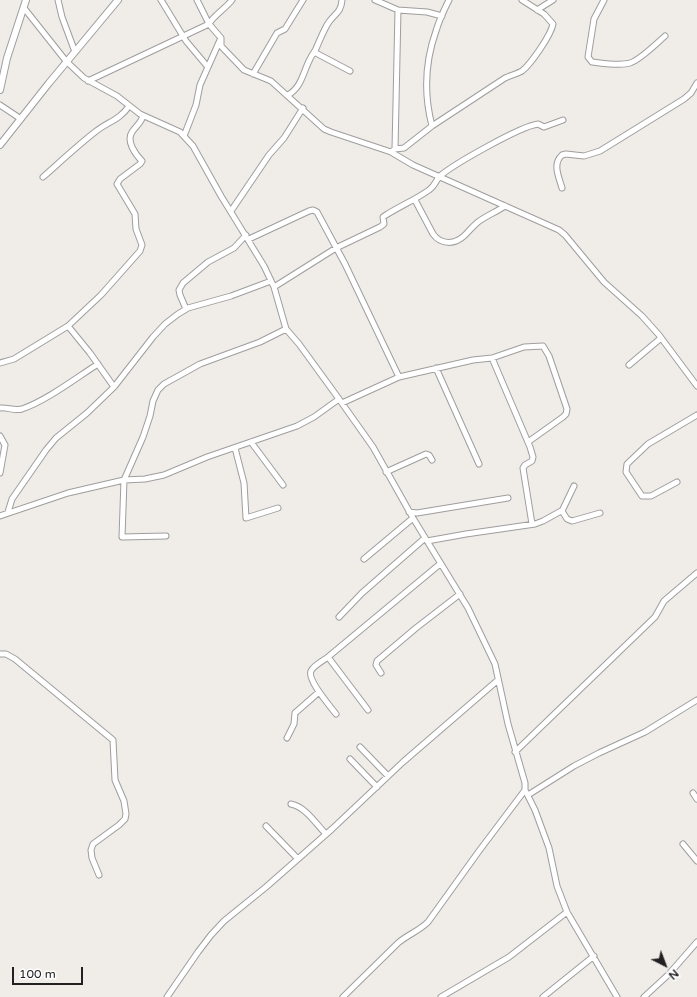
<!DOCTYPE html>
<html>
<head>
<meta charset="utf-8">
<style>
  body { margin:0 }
  #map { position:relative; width:697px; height:997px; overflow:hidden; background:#f0ece8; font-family:"Varela Round",sans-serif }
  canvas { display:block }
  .north { position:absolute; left:645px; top:945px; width:40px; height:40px; -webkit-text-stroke:3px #fff; paint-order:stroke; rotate:138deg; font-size:11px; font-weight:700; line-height:16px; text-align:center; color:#212121 }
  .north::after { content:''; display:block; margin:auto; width:14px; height:18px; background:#212121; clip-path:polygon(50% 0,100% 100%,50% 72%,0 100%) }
  .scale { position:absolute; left:12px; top:967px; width:71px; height:18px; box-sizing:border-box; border:2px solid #212121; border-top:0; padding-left:5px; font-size:12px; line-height:14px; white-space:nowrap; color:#212121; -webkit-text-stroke:3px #fff; paint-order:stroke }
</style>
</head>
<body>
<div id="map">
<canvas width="697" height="997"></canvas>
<div class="north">N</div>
<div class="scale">100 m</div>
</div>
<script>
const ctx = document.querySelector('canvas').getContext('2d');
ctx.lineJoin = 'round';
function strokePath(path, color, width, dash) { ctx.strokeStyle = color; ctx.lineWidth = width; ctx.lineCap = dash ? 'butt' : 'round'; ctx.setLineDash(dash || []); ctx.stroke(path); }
const minor = new Path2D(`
  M 58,0 L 62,17 L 75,52
  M 161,0 L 186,41 L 207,66
  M 197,0 L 209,24 L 221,38 L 221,46 L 244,70 L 271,81 L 324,129 L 331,132 L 391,152 L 413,165 L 559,230 L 565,235 L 604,282 L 642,316 L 659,335 L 697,386
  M 375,0 L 398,10 L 427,12 L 442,16
  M 604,0 L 594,19 L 588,57 L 592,62 C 602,63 620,66 630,63 C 640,60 656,44 665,36
  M 24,8 L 66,61 L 84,78 L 117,96 L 140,114 L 180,132 L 193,146 L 221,196 L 264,266 L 274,287 L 286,329 L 299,344 L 339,399 L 373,447 L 413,518 L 468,608 L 495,664 L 508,724 L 525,783 L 525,790 L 535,810 L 549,848 L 557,886 L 567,912 L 617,997
  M 537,10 L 553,0
  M 314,52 L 350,71
  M 253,74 L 277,33 L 285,29 L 303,0
  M 88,81 L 209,24 C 212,17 226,8 232,0
  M 288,95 C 302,87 303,72 310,59 C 311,56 313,54 315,51 C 319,42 322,34 327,25 C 333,14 341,14 342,0
  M 0,105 L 21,119
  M 432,126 C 424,95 425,62 436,31 C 439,21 444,10 449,0
  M 184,136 L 196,105 L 200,85 L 220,40
  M 395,149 L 398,10
  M 391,152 L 395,149 L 404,148 L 432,126 L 505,78 C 509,76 519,73 522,71 C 531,64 551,35 553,24 L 544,14 L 522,0
  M 43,177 C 60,162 77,146 95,132 C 107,122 120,120 129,106
  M 562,188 C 559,177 552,164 562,155 L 566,154 L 584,156 L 600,151 L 684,99 L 691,93 L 697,83
  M 415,200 L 433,234 C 441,245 455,245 465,235 C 469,231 473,226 478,222 C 486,216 496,212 505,206
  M 231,211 L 269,155 L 284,138 L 303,108
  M 249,239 L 309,211 L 313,210 L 317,212 L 345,264 L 399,377
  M 274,287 L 336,248 L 380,227 L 384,224 L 383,217 L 386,215 C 400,206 415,200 429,190 C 435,186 436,180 440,176 C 454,164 521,126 538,124 L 544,127 L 563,120
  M 186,309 L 180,295 L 179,290 L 183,283 L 208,262 L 234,248 L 246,235
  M 68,326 L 90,353 L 114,387
  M 492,358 L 530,447 L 533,457 L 532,461 L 525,465 L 523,468 L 532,524
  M 0,363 L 14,359 L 68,326 L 101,295 L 140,251 L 142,245 L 136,229 L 135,214 L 117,184 L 120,179 L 140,164 L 142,161 C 135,154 126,141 132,132 C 136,126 141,123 143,116
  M 629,365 L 661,338
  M 436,368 L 479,464
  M 342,403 L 399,377 L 473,360 L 492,358 L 524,347 L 543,346 L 549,356 L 567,409 L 566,414 L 563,417 L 528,442
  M 0,408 C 7,407 14,411 22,409 C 46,401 76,378 98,364
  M 0,436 L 5,445 L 0,473
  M 251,442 L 283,485
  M 235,448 L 244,483 L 246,518 L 278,508
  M 386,472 L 426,454 L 429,455 L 432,460
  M 677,482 L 651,496 L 642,496 L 626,472 L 627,464 L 648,444 L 697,415
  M 562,511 L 574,486
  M 8,512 L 12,499 L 46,450 L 56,438 L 87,413 L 114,387 L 153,337 L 165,324 L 178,314 L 188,308 L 231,296 L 271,281
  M 409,512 L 417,513 L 508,498
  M 0,516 L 68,493 L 111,483 L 124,480 L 145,479 L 164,475 L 207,457 L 297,426 L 314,417 L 339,399
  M 166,536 L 122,537 L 124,480 L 143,437 L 150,416 L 153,401 L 158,390 L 164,384 L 200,364 L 260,342 L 286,329
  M 427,541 L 466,534 L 535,524 L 543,521 L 561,511 L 562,511 L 567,519 L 572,521 L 600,513
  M 364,559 L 413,518
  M 339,617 L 362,593 L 425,538
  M 0,654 L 6,654 L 15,659 L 113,740 L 115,780 L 124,801 L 126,814 L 125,819 L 119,825 L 93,844 L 91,850 L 92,858 L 99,875
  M 328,657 L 368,710
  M 381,673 L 376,665 L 377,661 L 416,628 L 460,594
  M 336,714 C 330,706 307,680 311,671 C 314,665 323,661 328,657 L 440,564
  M 287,738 L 294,724 L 295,713 L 319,692
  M 360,747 L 388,776
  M 515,752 L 655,617 L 664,601 L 697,573
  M 350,759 L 377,787
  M 693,793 L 697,799
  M 528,795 L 574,766 L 599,753 L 645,732 L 697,700
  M 291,804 C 306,807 316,824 326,834
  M 266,826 L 298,859
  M 683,844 L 697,861
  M 167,997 L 198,952 L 211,935 L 224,921 L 266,887 L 332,829 L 403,762 L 498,680
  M 343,997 L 398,943 C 407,935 419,931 428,922 L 479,851 L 525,790
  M 441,997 L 509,957 L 567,912
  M 543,997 L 594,956
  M 644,997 L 669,974 L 697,942`);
const tertiary = new Path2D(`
  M 0,90 L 7,58 L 26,0
  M 0,145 L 49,83 L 118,0`);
strokePath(minor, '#9e9e9e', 7);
strokePath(tertiary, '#9e9e9e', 8);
strokePath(minor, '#fff', 5);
strokePath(tertiary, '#fff', 6);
</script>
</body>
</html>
